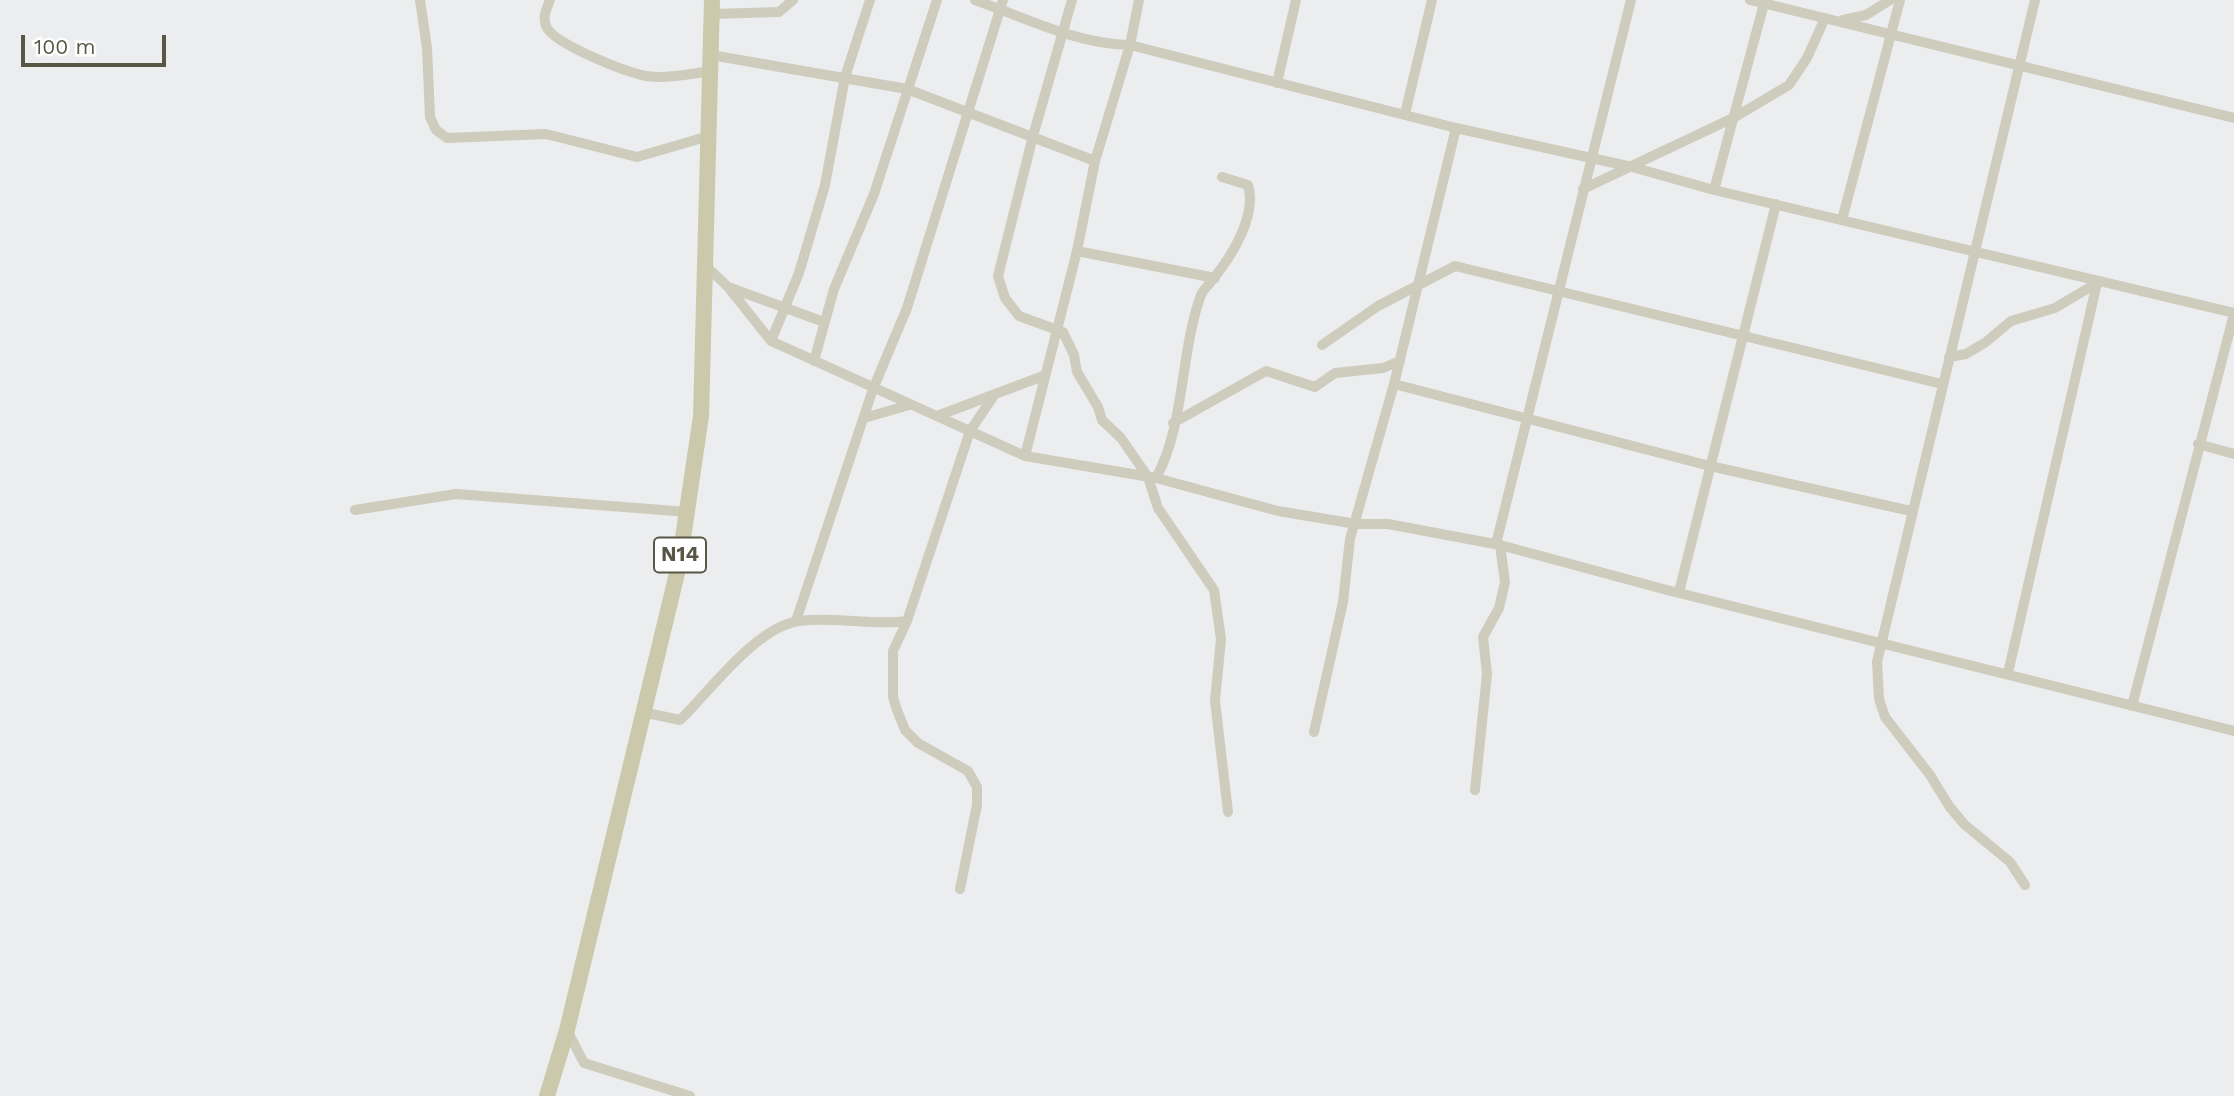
<!DOCTYPE html>
<html>
<head>
<meta charset="utf-8">
<style>
  body { margin:0 }
  #map { position:relative; width:2234px; height:1096px; overflow:hidden; background:#ecedef; font-family:"Work Sans",sans-serif }
  canvas { display:block }
  .scale { position:absolute; left:21px; top:35px; width:145px; height:32px; box-sizing:border-box; border:4px solid #595645; border-top:0; padding-left:9px; font-size:21px; line-height:24px; white-space:nowrap; color:#595645; -webkit-text-stroke:5px #fff; paint-order:stroke }
</style>
</head>
<body>
<div id="map">
<canvas width="2234" height="1096"></canvas>
<div class="scale">100 m</div>
</div>
<script>
const ctx = document.querySelector('canvas').getContext('2d');
ctx.lineJoin = 'round';
function strokePath(path, color, width, dash) { ctx.strokeStyle = color; ctx.lineWidth = width; ctx.lineCap = dash ? 'butt' : 'round'; ctx.setLineDash(dash || []); ctx.stroke(path); }
function label(font, color, halo, rows, align = 'center') {
  ctx.font = font + ' "Work Sans",sans-serif'; ctx.lineWidth = 5; ctx.setLineDash([]); ctx.textBaseline = 'middle'; ctx.strokeStyle = halo; ctx.fillStyle = color; for (const [text, x, y, turn = 0] of rows) {
    ctx.save(); ctx.translate(x, y); ctx.rotate((+turn || 0) * Math.PI / 180); ctx.textAlign = isNaN(turn) ? turn : align; if (halo) ctx.strokeText(text, 0, 0); ctx.fillText(text, 0, 0); ctx.restore();
  }
}
const street = new Path2D(`
  M 420,0 L 427,48 L 430,117 L 436,130 L 447,138 L 546,134 L 637,157 L 709,136
  M 550,0 C 547,8 542,17 546,26 C 553,44 626,72 646,76 C 667,79 690,74 711,71
  M 975,0 C 1026,18 1076,44 1130,45 L 1456,128 L 1632,167 L 1714,190 L 2234,313
  M 1072,0 L 1033,136 L 998,276 L 1005,298 L 1019,316 L 1063,332 L 1074,355 L 1077,372 L 1098,407 L 1102,420 L 1121,438 L 1148,477 L 1158,508 L 1214,590 L 1221,639 L 1215,701 L 1228,812
  M 1750,0 L 2234,118
  M 712,14 L 779,12 L 793,0
  M 1843,20 L 1866,15 L 1890,0
  M 711,55 L 907,89 L 1095,161
  M 1277,83 L 1296,0
  M 1405,114 L 1432,0
  M 1583,189 L 1735,117 L 1789,85 L 1807,58 L 1825,18
  M 1714,190 L 1765,0
  M 1842,220 L 1900,0
  M 1077,251 L 1215,278
  M 705,265 L 728,287 L 771,341 L 1025,456 L 1156,478 L 1278,511 L 1356,524 L 1388,524 L 1500,545 L 1667,590 L 2234,731
  M 728,287 L 824,322
  M 771,341 L 799,273 L 825,185 L 845,77 L 870,0
  M 1322,345 L 1378,306 L 1455,266 L 1942,384
  M 1949,357 L 1966,354 L 1986,342 L 2011,321 L 2055,308 L 2097,283 L 2008,673
  M 814,361 L 834,289 L 874,194 L 937,0
  M 1394,384 L 1710,466 L 1911,511
  M 937,416 L 1043,376
  M 864,418 L 909,405
  M 1173,423 L 1266,371 L 1315,387 L 1335,373 L 1383,368 L 1400,361
  M 2198,444 L 2234,454
  M 1025,456 L 1077,251 L 1095,161 L 1130,45 L 1139,0
  M 1156,478 C 1185,426 1180,352 1201,295 C 1204,288 1210,284 1214,278 C 1233,254 1257,215 1248,185 L 1222,177
  M 355,510 L 456,494 L 688,512
  M 1496,544 L 1631,0
  M 1679,592 L 1776,204
  M 796,621 L 873,389 L 907,308 L 1003,0
  M 907,621 L 970,431 L 993,397
  M 2132,706 L 2234,314
  M 642,712 L 680,720 C 710,691 756,627 799,621 C 835,616 871,626 907,621 L 893,651 L 893,697 L 897,710 L 905,730 L 918,743 L 968,771 L 977,787 L 977,805 L 960,889
  M 1314,732 L 1343,602 L 1350,539 L 1394,384 L 1456,128
  M 1475,790 L 1487,674 L 1483,637 L 1499,608 L 1505,582 L 1500,545
  M 2025,885 L 2010,862 L 1964,824 L 1949,806 L 1930,775 L 1885,717 L 1879,699 L 1877,662 L 2035,0
  M 567,1030 L 584,1063 L 690,1096`);
const primary = new Path2D(`
  M 547,1096 L 567,1030 L 679,565 L 701,416 L 712,0`);
const shields = [
  [680,555,52]
];
const shieldNames = [
  ["N14",680,555]
];
strokePath(street, '#ceccbd', 10);
strokePath(primary, '#cbc8ab', 16);
for (const [x, y, w] of shields) { const box = new Path2D(); box.roundRect(x - w / 2, y - 17.5, w, 35, 5); ctx.fillStyle = '#fff'; ctx.fill(box); strokePath(box, '#595645', 2); }
label('bold 21px', '#595645', null, shieldNames);
</script>
</body>
</html>
